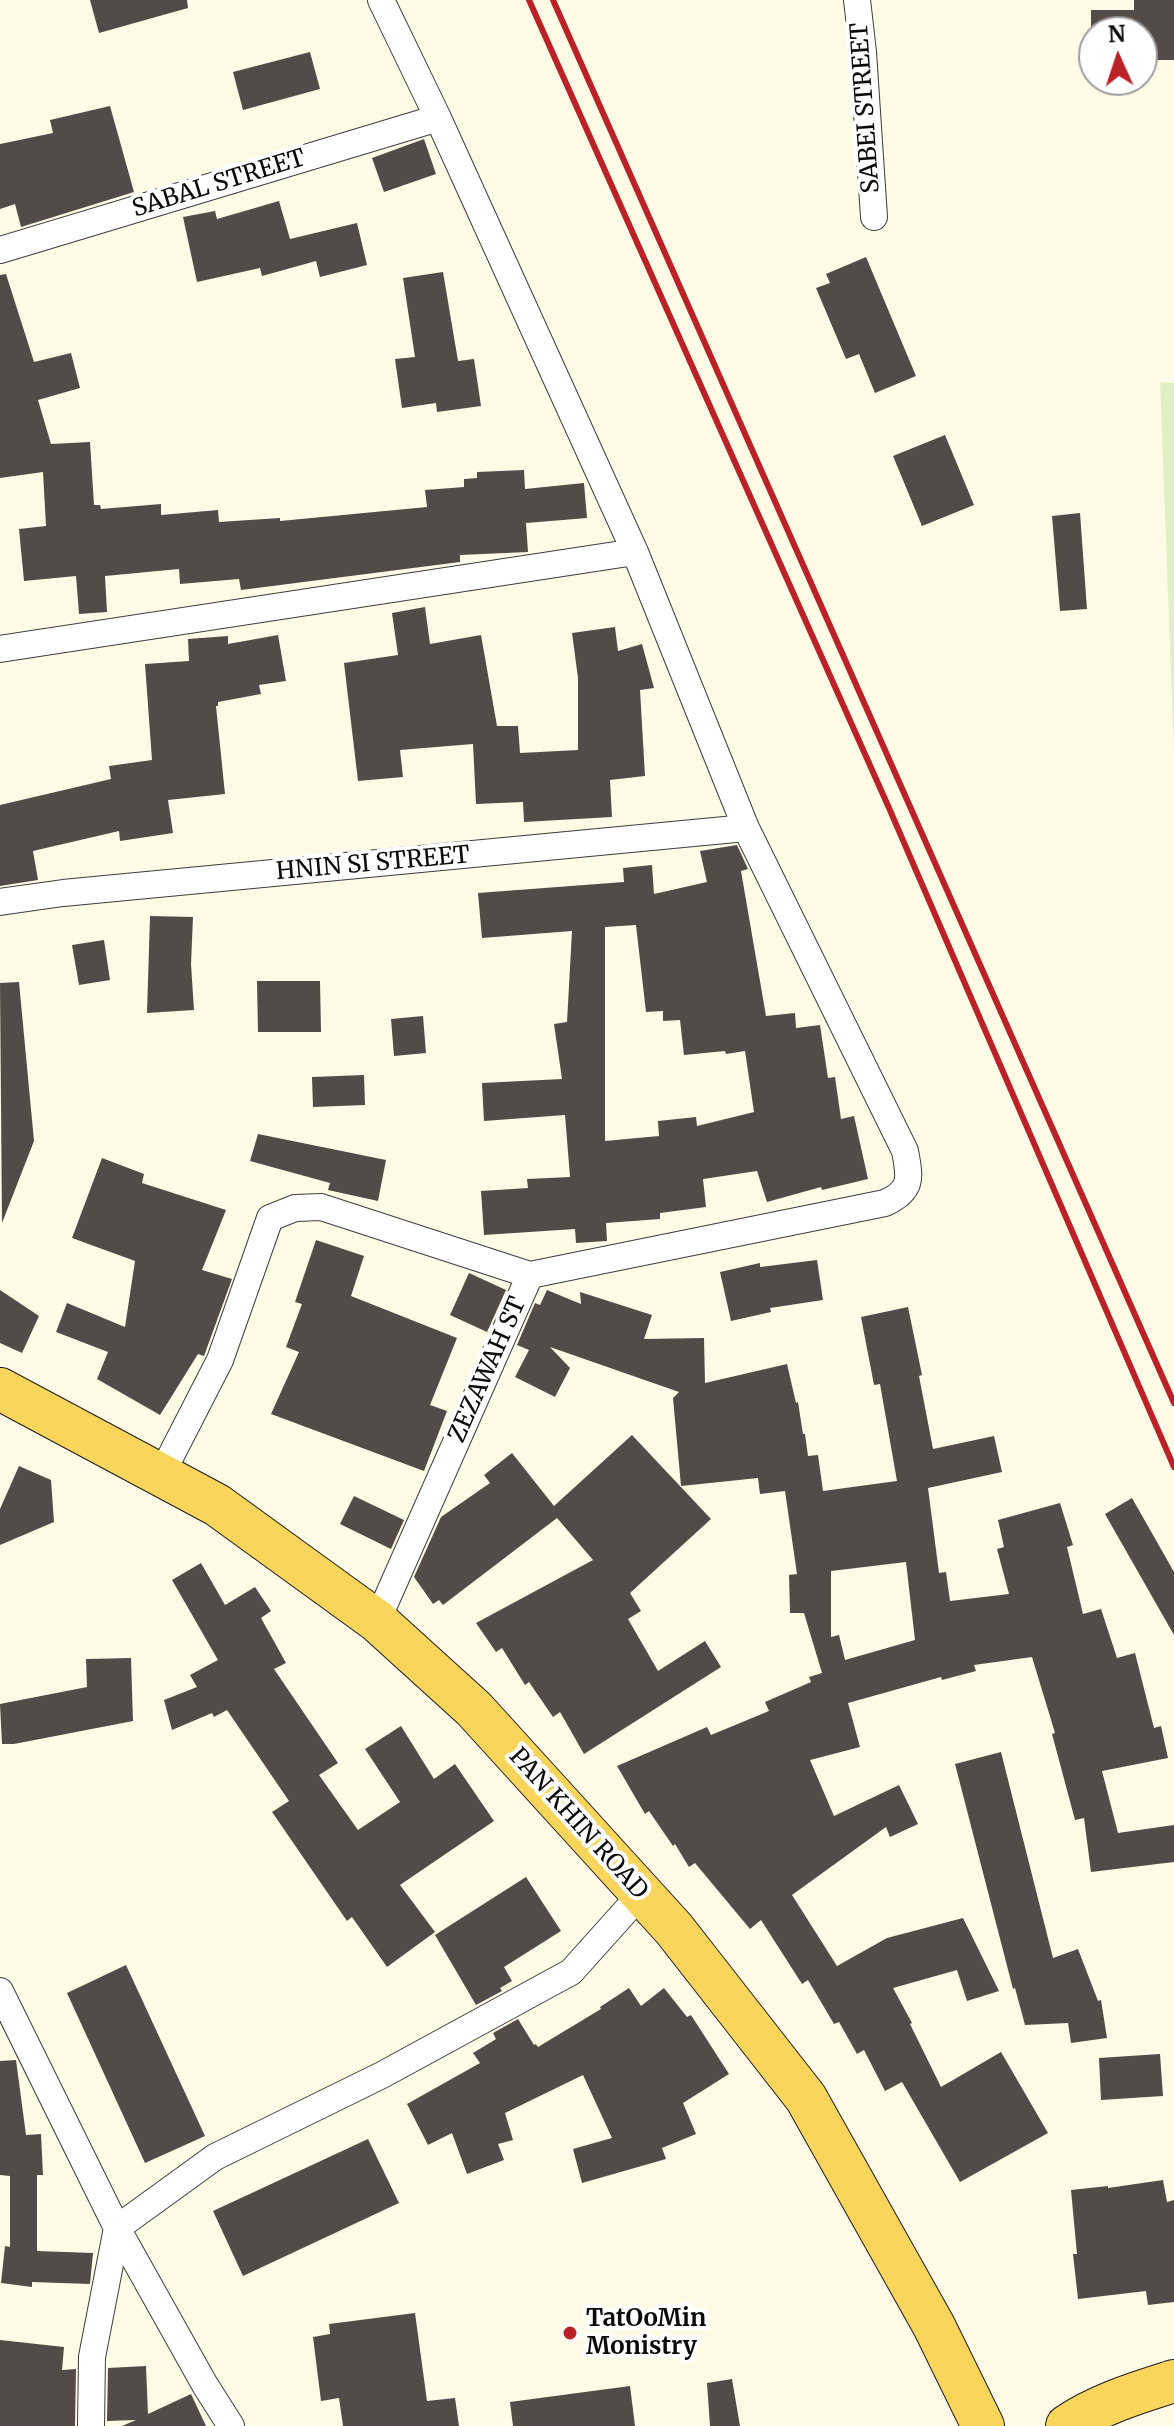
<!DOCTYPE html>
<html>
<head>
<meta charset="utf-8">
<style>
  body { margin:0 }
  #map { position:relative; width:1174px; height:2426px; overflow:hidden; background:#fffbe7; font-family:Merriweather,serif }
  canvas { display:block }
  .north { position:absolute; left:1078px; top:16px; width:80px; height:80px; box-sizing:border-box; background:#fff; border:2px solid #9d9d9d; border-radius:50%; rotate:357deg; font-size:22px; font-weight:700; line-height:32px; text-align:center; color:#0a0a0a }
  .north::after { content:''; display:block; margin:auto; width:28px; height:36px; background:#ba2228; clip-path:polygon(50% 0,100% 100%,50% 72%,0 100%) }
</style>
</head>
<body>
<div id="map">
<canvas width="1174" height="2426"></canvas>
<div class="north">N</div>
</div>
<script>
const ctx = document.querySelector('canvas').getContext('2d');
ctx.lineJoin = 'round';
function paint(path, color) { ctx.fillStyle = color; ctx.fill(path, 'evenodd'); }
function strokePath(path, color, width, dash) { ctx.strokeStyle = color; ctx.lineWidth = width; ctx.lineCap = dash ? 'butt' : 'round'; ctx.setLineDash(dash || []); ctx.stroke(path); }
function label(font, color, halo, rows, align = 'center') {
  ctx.font = font + ' Merriweather,serif'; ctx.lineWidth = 8; ctx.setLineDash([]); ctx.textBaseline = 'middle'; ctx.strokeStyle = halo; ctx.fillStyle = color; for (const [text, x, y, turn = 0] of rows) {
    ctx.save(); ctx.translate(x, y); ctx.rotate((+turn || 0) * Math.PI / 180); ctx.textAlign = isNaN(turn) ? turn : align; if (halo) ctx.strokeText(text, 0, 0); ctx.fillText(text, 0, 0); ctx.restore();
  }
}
const pitch = new Path2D(`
  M 1160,382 L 1174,383 L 1174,753 Z`);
const building = new Path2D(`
  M 90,0 L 187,0 L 188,8 L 99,33 Z
  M 1134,0 L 1174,0 L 1174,60 L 1142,60 L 1142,32 L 1094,32 L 1094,60 L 1091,60 L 1091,10 L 1134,10 Z
  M 310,52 L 320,89 L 243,110 L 233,72 Z
  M 110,106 L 134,192 L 21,227 L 15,204 L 0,209 L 0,144 L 53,133 L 50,120 Z
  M 424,139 L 436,174 L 384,192 L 372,158 Z
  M 279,201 L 290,239 L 357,223 L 367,265 L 320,277 L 316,261 L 262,276 L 260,268 L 197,282 L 183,217 L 215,211 L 217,219 Z
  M 866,257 L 916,376 L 875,393 L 859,354 L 846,359 L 816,288 L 830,283 L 826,274 Z
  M 443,272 L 458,361 L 474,359 L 481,406 L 437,412 L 436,403 L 402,408 L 395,359 L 415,357 L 403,278 Z
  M 6,274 L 34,362 L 71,353 L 80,388 L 38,400 L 51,444 L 90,442 L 94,505 L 100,505 L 101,509 L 161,504 L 161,515 L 218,510 L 219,522 L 280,518 L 280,521 L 427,507 L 425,490 L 464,487 L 464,479 L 477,478 L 477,472 L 524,470 L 525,489 L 584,483 L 587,518 L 526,523 L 528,552 L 460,555 L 460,562 L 241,590 L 239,579 L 180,584 L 179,569 L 105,576 L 107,612 L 79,614 L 76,576 L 24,581 L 19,529 L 46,526 L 43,472 L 0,478 L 0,275 Z
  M 945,435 L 974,505 L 922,526 L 893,456 Z
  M 1080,513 L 1087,609 L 1060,611 L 1052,516 Z
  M 425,607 L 430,644 L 481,635 L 497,726 L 518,726 L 520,753 L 578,750 L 578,678 L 572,633 L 615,627 L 618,651 L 642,644 L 654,688 L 640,690 L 645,776 L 610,780 L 612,817 L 524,822 L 523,802 L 476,804 L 473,744 L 400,750 L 403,777 L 358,781 L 344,663 L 398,655 L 392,613 Z
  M 278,635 L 286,681 L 259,685 L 261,694 L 218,702 L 218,706 L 216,706 L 225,794 L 168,800 L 173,833 L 120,841 L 119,831 L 33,851 L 38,880 L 0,886 L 0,805 L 111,779 L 109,766 L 152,760 L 145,664 L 189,661 L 188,639 L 228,636 L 228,644 Z
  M 737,845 L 748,869 L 741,871 L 766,1016 L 795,1013 L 796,1028 L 820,1025 L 828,1078 L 835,1077 L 841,1119 L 854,1116 L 868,1179 L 822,1190 L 821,1187 L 767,1202 L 757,1171 L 703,1179 L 706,1207 L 660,1213 L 660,1219 L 606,1223 L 607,1241 L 576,1243 L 575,1229 L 484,1235 L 481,1191 L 528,1188 L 527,1179 L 570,1177 L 565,1115 L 484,1121 L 482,1083 L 562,1079 L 554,1024 L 567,1022 L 572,931 L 482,938 L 478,893 L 624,882 L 623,868 L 652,865 L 654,894 L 707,882 L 700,851 ZM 636,925 L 646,1012 L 663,1011 L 663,1021 L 680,1020 L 684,1055 L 725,1051 L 726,1054 L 745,1051 L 754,1112 L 697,1126 L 696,1117 L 658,1121 L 659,1136 L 605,1141 L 605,927 Z
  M 150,916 L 193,917 L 191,964 L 194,1010 L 147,1013 Z
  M 104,940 L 110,980 L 79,985 L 72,945 Z
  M 257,981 L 320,981 L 321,1032 L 258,1032 Z
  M 19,982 L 34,1141 L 2,1223 L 0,983 Z
  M 423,1016 L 426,1053 L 394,1056 L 391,1019 Z
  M 364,1075 L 365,1105 L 313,1107 L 312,1077 Z
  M 258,1134 L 386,1160 L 378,1201 L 328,1190 L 330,1183 L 250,1161 Z
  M 102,1158 L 144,1174 L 142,1183 L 226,1210 L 202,1270 L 232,1279 L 204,1356 L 198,1354 L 160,1415 L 97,1379 L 108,1352 L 56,1332 L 67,1303 L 125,1327 L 135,1261 L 72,1238 Z
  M 316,1240 L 364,1256 L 351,1296 L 457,1338 L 430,1405 L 447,1411 L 424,1471 L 271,1414 L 299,1352 L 286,1347 L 302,1304 L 295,1302 Z
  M 817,1260 L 823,1300 L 770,1308 L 771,1312 L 731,1321 L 720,1272 L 760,1263 L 760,1267 Z
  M 469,1273 L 506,1290 L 487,1332 L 450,1315 Z
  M 0,1290 L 39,1316 L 22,1353 L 0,1343 Z
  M 547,1290 L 581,1304 L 580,1292 L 652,1315 L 644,1339 L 704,1338 L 705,1383 L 787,1364 L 796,1403 L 798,1402 L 803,1434 L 805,1434 L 808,1456 L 818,1455 L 823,1491 L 897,1481 L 880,1384 L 874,1385 L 861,1317 L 908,1307 L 922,1375 L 919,1376 L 933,1449 L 994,1436 L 1002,1472 L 928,1488 L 939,1573 L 946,1572 L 950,1601 L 1009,1594 L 997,1549 L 1004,1547 L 998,1520 L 1060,1503 L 1073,1545 L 1067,1547 L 1083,1614 L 1101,1609 L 1117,1658 L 1135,1653 L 1154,1728 L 1161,1726 L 1168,1758 L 1102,1771 L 1118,1833 L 1174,1825 L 1174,1862 L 1091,1872 L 1084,1818 L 1075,1820 L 1052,1734 L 1055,1733 L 1032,1657 L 974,1665 L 976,1671 L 942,1680 L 941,1677 L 848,1703 L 860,1747 L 810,1760 L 834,1816 L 899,1785 L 918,1824 L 890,1837 L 886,1827 L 792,1895 L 837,1966 L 887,1938 L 963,1918 L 999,1991 L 967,2001 L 957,1970 L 893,1988 L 912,2023 L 910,2024 L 941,2087 L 1001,2052 L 1048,2133 L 960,2182 L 902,2082 L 885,2091 L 864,2050 L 857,2054 L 839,2022 L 834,2024 L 808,1980 L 802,1984 L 761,1920 L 750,1929 L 695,1863 L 689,1867 L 675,1844 L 673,1846 L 649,1811 L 645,1814 L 617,1766 L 707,1727 L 711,1735 L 769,1711 L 765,1702 L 811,1682 L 809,1677 L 822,1673 L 804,1613 L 790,1613 L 789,1575 L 797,1574 L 785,1491 L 760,1494 L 758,1478 L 681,1486 L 673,1398 L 679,1392 L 550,1347 L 570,1368 L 555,1397 L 515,1377 L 529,1350 L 517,1345 L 535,1303 L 540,1305 ZM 906,1562 L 915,1640 L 845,1660 L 839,1635 L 831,1637 L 831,1571 Z
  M 632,1435 L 711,1519 L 630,1593 L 641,1611 L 628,1619 L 658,1671 L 705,1641 L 721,1667 L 584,1754 L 560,1712 L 553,1717 L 529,1682 L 525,1685 L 502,1648 L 496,1652 L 476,1623 L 593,1560 L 557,1518 L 443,1605 L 439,1600 L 433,1604 L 414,1577 L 441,1517 L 490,1483 L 484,1475 L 512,1453 L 554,1506 Z
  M 19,1466 L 51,1480 L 54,1522 L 0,1545 L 0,1509 Z
  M 354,1496 L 404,1520 L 391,1549 L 340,1524 Z
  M 1132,1498 L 1174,1572 L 1174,1635 L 1105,1514 Z
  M 201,1563 L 225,1605 L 255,1587 L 271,1611 L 261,1618 L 286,1663 L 274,1669 L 338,1763 L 319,1775 L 358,1830 L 400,1802 L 365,1749 L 401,1726 L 434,1779 L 455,1764 L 494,1821 L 400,1885 L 435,1932 L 387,1967 L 352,1917 L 347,1921 L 272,1812 L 289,1801 L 227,1710 L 214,1717 L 212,1713 L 172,1730 L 164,1700 L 197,1687 L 190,1675 L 218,1660 L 172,1580 Z
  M 131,1658 L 133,1721 L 14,1744 L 2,1744 L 0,1704 L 87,1687 L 86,1659 Z
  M 1001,1752 L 1053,1958 L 1078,1949 L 1098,2001 L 1101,2000 L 1107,2038 L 1071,2043 L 1068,2023 L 1025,2025 L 1015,1988 L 1013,1989 L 955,1764 Z
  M 526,1877 L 561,1931 L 504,1967 L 512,1981 L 500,1988 L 502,1991 L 476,2005 L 435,1935 Z
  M 126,1965 L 205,2136 L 145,2163 L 67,1993 Z
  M 629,1988 L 641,2006 L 664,1988 L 687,2017 L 691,2015 L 729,2074 L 683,2103 L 696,2134 L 662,2148 L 666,2159 L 582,2183 L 573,2149 L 612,2138 L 583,2075 L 505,2113 L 513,2140 L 498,2144 L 504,2160 L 467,2174 L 452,2133 L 428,2145 L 407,2104 L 480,2063 L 473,2053 L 496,2039 L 493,2033 L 518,2019 L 534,2045 L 536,2044 L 538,2047 L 601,2009 L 600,2007 Z
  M 1160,2054 L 1163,2096 L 1101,2100 L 1099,2058 Z
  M 16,2060 L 26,2135 L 41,2134 L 43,2175 L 37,2175 L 37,2251 L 93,2253 L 90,2284 L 32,2282 L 32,2287 L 1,2283 L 5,2246 L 10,2247 L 10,2176 L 0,2175 L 0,2061 Z
  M 368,2139 L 399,2203 L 243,2276 L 213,2211 Z
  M 1163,2180 L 1167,2202 L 1174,2200 L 1174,2302 L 1148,2305 L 1146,2291 L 1078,2299 L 1073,2254 L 1077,2254 L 1071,2190 L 1108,2186 L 1108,2188 Z
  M 415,2313 L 427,2401 L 455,2398 L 459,2426 L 343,2426 L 339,2398 L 321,2401 L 313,2337 L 330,2334 L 329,2324 Z
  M 0,2340 L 64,2347 L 62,2370 L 76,2369 L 75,2426 L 0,2426 Z
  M 146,2366 L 148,2414 L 191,2394 L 206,2426 L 122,2426 L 136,2420 L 107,2421 L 108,2368 Z
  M 732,2379 L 740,2426 L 710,2426 L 707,2383 Z
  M 630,2386 L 635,2426 L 513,2426 L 510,2402 Z`);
const minor = new Path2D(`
  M 857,0 L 863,52 L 874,217
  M 0,250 L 438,118
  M 0,649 L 635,552
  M 0,902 L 63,893 L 746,828
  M 161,1475 L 220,1360 L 270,1218 L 295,1208 L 321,1207 L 530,1275
  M 377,1621 L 530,1275 L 885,1203 C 913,1190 910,1178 905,1151 L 746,828 L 635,552 L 438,118 L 381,0
  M 0,1991 L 117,2228 L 205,2385 L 231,2426
  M 91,2426 L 92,2357 L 117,2228 L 215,2157 L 382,2075 L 571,1972 L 641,1894`);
const primary = new Path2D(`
  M 0,1389 L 217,1505 L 377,1621 L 474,1709 L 674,1929 L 806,2098 L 934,2326 L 983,2426
  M 1067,2426 C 1099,2404 1137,2393 1174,2381`);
const rail = new Path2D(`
  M 529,0 L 889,808 L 1174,1467
  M 553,0 L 1174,1403`);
const markers = [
  [570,2333,8,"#ba2228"]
];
const streetNames = [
  ["SABEI STREET",866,108,-94],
  ["SABAL STREET",219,184,-17],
  ["HNIN SI STREET",373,864,-5],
  ["ZEZAWAH ST",488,1370,-66],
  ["PAN KHIN ROAD",578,1824,48]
];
const poiNames = [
  ["TatOoMin",586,2319],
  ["Monistry",586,2347]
];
paint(pitch, '#e0f0c4');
paint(building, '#534b47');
strokePath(minor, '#3d3d3d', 28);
strokePath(primary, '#1b1b1b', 44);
strokePath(minor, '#fff', 26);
strokePath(primary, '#fad55c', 42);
strokePath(rail, '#ba2228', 6);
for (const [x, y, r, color] of markers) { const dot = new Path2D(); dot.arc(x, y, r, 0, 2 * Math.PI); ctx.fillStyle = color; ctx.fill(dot); strokePath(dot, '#fff', 3); }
label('24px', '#0a0a0a', '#fff', streetNames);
label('bold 24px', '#0a0a0a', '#fff', poiNames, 'left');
</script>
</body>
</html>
